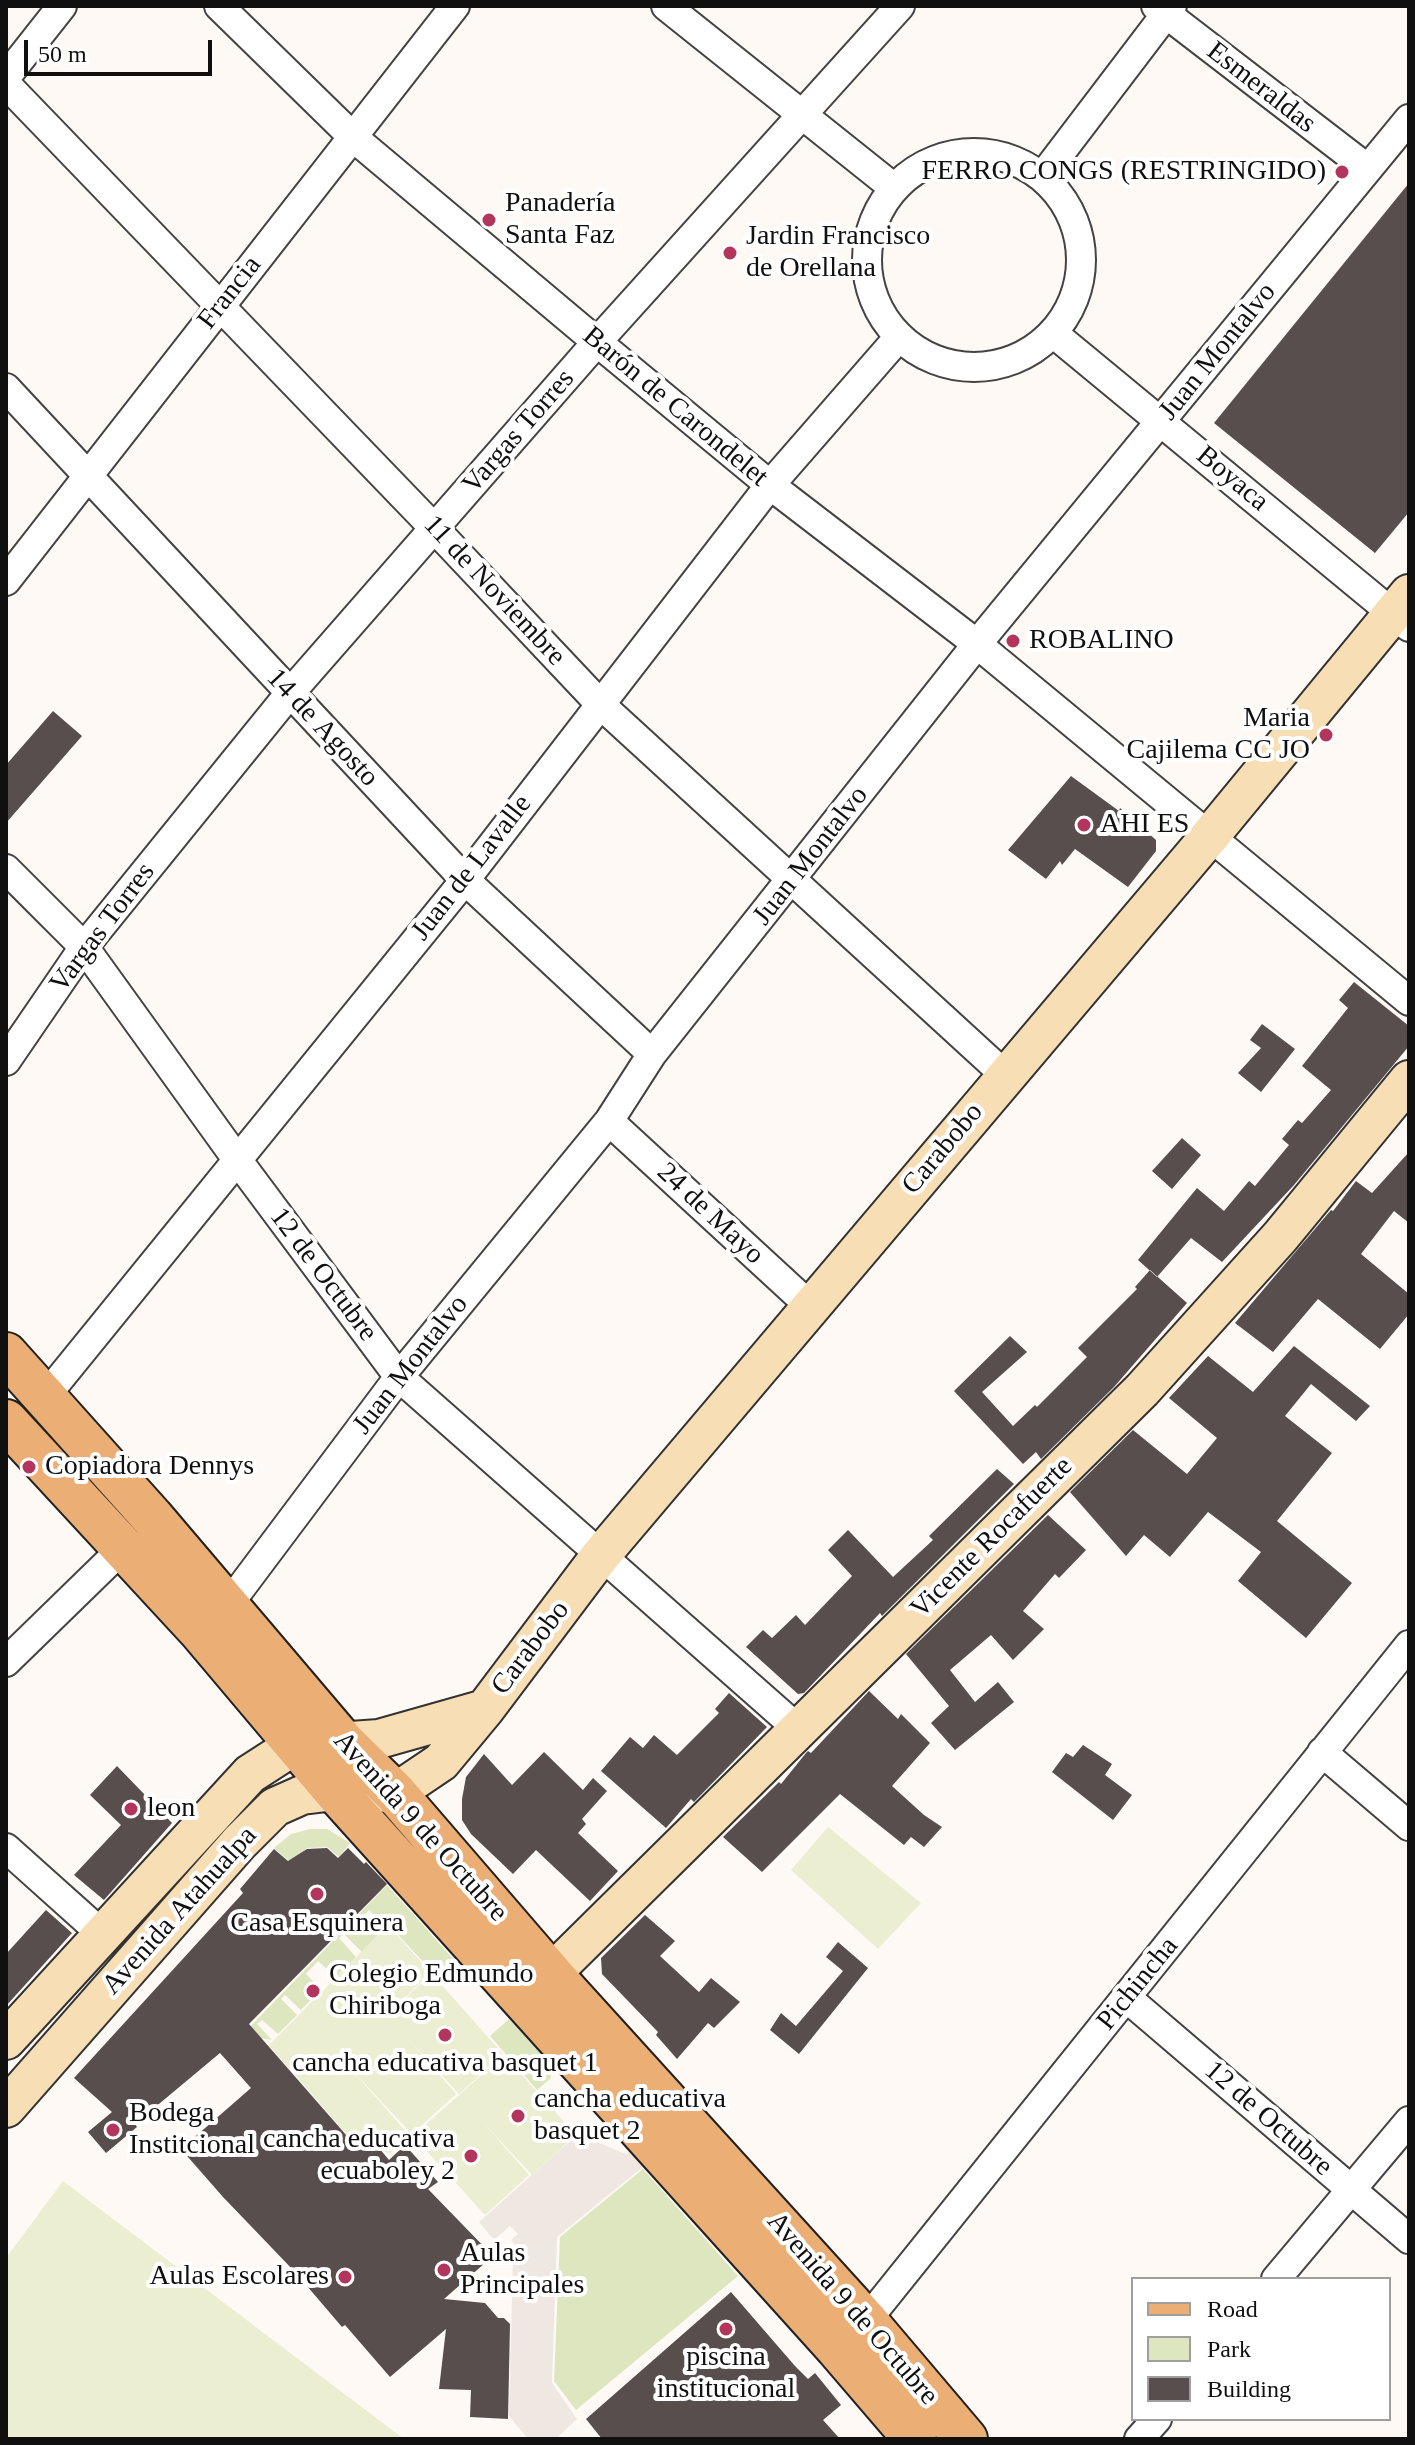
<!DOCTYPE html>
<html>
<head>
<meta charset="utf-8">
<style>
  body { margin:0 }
  #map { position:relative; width:1415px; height:2445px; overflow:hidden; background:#fef9f4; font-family:"Times New Roman",serif }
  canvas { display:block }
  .frame { position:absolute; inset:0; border:8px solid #101010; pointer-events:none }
  .legend { position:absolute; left:1131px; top:2277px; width:260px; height:144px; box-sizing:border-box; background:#fff; border:2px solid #9f9f9f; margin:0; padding:10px 14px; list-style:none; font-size:24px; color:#101010 }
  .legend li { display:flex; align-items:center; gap:16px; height:40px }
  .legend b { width:40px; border:2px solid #9f9f9f }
  .scale { position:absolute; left:24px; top:40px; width:188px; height:36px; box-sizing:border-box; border:4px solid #101010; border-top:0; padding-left:10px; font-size:24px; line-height:28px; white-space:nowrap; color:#101010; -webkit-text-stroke:6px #fff; paint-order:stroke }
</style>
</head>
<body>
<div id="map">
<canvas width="1415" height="2445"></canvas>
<div class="frame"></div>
<ul class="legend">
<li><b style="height:10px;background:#ebaf76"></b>Road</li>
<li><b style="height:22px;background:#dee6c0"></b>Park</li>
<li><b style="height:22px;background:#574e4d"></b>Building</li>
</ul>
<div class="scale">50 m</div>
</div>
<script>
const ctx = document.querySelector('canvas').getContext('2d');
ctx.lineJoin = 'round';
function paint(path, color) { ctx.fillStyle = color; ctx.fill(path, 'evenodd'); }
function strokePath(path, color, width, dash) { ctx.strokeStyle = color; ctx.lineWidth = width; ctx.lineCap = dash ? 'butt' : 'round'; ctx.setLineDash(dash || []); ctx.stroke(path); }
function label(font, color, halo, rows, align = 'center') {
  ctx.font = font + ' "Times New Roman",serif'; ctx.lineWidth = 8; ctx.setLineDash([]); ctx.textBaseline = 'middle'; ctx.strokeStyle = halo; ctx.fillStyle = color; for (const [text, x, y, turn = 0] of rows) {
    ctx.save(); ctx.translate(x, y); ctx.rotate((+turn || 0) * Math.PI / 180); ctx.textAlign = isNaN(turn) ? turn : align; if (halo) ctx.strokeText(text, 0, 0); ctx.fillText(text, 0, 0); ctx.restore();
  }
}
const green = new Path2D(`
  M 310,1829 L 327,1829 L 350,1843 L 339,1857 L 327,1847 L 307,1848 L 292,1863 L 274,1848 L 291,1834 Z
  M 387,1885 L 455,1961 L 437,1977 L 389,1925 L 386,1927 L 369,1910 L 365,1914 L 381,1932 L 362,1952 L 344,1934 L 339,1938 L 356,1957 L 336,1977 L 318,1961 L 306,1974 L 321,1989 L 301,2010 L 285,1995 L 281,1999 L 297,2015 L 278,2034 L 262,2020 L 257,2024 L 272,2040 L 242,2035 Z
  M 509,2019 L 548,2061 L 551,2078 L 537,2090 L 490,2036 Z
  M 643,2169 L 738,2276 L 576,2410 L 554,2381 L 560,2237 Z`);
const pitch = new Path2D(`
  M 828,1827 L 921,1903 L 878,1949 L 791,1870 Z
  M 388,1925 L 431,1973 L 386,2015 L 432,1974 L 503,2054 L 459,2094 L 409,2040 L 456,2094 L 412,2134 L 349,2067 L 409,2135 L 389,2154 L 376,2146 L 357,2146 L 269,2045 Z
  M 504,2055 L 576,2135 L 532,2175 L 482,2121 L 529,2175 L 485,2215 L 413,2136 Z
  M 63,2181 L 404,2439 L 6,2439 L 6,2258 Z`);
const plaza = new Path2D(`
  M 578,2134 L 626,2154 L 630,2151 L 644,2166 L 557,2237 L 552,2383 L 577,2419 L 556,2439 L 528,2439 L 509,2416 L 513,2259 L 517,2247 L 511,2240 L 518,2234 L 510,2226 L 494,2240 L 479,2222 Z`);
const building = new Path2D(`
  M 1409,183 L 1409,512 L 1375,553 L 1214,423 Z
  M 53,711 L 82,736 L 6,823 L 6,765 Z
  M 1071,776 L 1119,811 L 1120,808 L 1156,840 L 1156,851 L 1128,887 L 1075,849 L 1062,865 L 1060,861 L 1046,879 L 1008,850 Z
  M 1354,982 L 1409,1026 L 1409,1046 L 1294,1185 L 1222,1262 L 1191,1238 L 1157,1277 L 1138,1260 L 1197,1188 L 1224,1211 L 1249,1181 L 1255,1186 L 1289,1145 L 1282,1139 L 1298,1120 L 1302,1123 L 1331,1090 L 1302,1066 L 1348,1008 L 1339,1000 Z
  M 1262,1024 L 1295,1049 L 1261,1092 L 1238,1073 L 1261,1048 L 1250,1040 Z
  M 1182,1138 L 1201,1155 L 1172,1189 L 1152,1171 Z
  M 1409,1152 L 1409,1223 L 1394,1211 L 1361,1254 L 1409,1294 L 1409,1314 L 1380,1349 L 1318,1299 L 1273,1352 L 1235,1323 L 1331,1210 L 1333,1211 L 1356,1181 L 1372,1193 Z
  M 1150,1270 L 1187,1303 L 1114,1387 L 1041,1459 L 1036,1452 L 1023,1464 L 954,1391 L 1010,1336 L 1027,1352 L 982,1392 L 1013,1426 L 1035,1405 L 1037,1407 L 1087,1357 L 1078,1348 L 1137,1289 L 1135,1287 Z
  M 1294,1346 L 1370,1406 L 1356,1421 L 1311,1384 L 1285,1416 L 1332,1453 L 1277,1521 L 1352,1583 L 1306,1638 L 1238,1581 L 1261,1552 L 1208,1512 L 1170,1557 L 1144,1535 L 1126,1556 L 1070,1492 L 1133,1430 L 1187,1474 L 1217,1438 L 1169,1398 L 1208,1356 L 1253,1392 Z
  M 997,1469 L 1014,1484 L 882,1616 L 880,1613 L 804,1693 L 798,1694 L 746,1647 L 763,1630 L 772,1638 L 796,1615 L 805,1625 L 852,1576 L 828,1550 L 848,1530 L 893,1577 L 933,1540 L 929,1536 Z
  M 1048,1515 L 1086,1550 L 1059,1578 L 1055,1574 L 1023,1611 L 1044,1629 L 1013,1660 L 991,1635 L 950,1670 L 975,1702 L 998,1682 L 1014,1702 L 955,1750 L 931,1723 L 949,1706 L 906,1654 Z
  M 869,1691 L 898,1719 L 901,1714 L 930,1743 L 892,1786 L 924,1815 L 942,1827 L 924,1847 L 911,1837 L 904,1845 L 840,1794 L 762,1872 L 723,1837 L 779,1782 L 781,1784 L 806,1753 L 808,1751 L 811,1753 Z
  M 729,1693 L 767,1727 L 694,1802 L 691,1799 L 666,1828 L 601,1771 L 630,1737 L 643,1748 L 654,1735 L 677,1755 L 719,1713 L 715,1709 Z
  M 1083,1745 L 1112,1764 L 1105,1775 L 1132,1795 L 1113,1820 L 1052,1772 L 1066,1753 L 1073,1757 Z
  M 544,1752 L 583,1790 L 593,1778 L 607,1791 L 582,1819 L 586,1824 L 578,1833 L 618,1871 L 590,1901 L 536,1850 L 513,1874 L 471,1834 L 462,1820 L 462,1799 L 466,1777 L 484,1754 L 512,1785 Z
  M 117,1766 L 172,1823 L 104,1900 L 74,1875 L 121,1825 L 90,1795 Z
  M 327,1848 L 338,1858 L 348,1848 L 364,1864 L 366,1862 L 387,1884 L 249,2024 L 354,2144 L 379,2148 L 389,2160 L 405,2145 L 438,2182 L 428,2189 L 493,2256 L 444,2299 L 485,2303 L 498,2318 L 504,2318 L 510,2324 L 508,2419 L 470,2417 L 471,2390 L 439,2389 L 446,2329 L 390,2377 L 345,2325 L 342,2327 L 295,2272 L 223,2197 L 181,2149 L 251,2088 L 220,2053 L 135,2124 L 137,2127 L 106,2153 L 88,2132 L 112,2112 L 74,2078 L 243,1893 L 240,1889 L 274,1849 L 288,1861 L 307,1849 Z
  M 46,1910 L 72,1933 L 6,2006 L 6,1954 Z
  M 645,1915 L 675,1941 L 660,1956 L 699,1992 L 711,1978 L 740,2002 L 714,2028 L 708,2023 L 677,2059 L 656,2035 L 658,2032 L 602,1974 L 601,1958 Z
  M 838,1942 L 868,1968 L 799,2054 L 770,2030 L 781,2013 L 796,2026 L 843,1971 L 826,1957 Z
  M 731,2292 L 795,2366 L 808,2379 L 815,2373 L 841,2405 L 823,2420 L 840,2439 L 602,2439 L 586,2419 Z`);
const minor = new Path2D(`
  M 219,6 L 354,138 L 597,342 L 770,485 L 977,644 L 1409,1001
  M 666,6 L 894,188
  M 1156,6 L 1368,169
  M 6,77 L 62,6
  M 6,84 L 435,529 L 601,705 L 1005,1075
  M867 260a107 107 0 1 1 214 0a107 107 0 1 1-214 0Z
  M 1042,177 L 1172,6
  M 1053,333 L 1409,627
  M 6,388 L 465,880 L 652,1054
  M 6,581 L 455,6
  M 6,869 L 84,947 L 236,1158 L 399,1377 L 798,1729
  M 6,1061 L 84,947 L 290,693 L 597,342 L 900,6
  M 609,1121 L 811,1307
  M 44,1398 L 465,880 L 770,485 L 899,337
  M 228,1605 L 399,1377 L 609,1121 L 652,1054 L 977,644 L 1409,119
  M 6,1662 L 122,1549
  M 1322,1752 L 1409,1826
  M 6,1848 L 102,1934
  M 1127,1998 L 1409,2239
  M 1276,2279 L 1409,2121
  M 866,2321 L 1409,1645
  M 1139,2439 L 1157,2419`);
const secondary = new Path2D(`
  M 551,1974 L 1142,1390 L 1280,1237 L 1409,1080
  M 6,2040 L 250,1774 L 295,1745 L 379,1739 L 485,1709
  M 6,2108 L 239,1843 L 275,1807 L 302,1795 L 335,1791 L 395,1793 L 441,1762 L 485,1709 L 601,1555 L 1209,837 L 1409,594`);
const primary = new Path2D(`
  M 6,1354 L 152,1517 L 344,1743 L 395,1793 L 551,1974 L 866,2321 L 966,2439
  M 6,1421 L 200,1631 L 335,1791 L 837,2348 L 915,2439`);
const markers = [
  [1342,172,8,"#b3355d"],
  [489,220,8,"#b3355d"],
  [730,253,8,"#b3355d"],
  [1013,641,8,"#b3355d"],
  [1326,735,8,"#b3355d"],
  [1084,825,8,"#b3355d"],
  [29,1467,8,"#b3355d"],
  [131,1809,8,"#b3355d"],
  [317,1894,8,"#b3355d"],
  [313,1991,8,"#b3355d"],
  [445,2035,8,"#b3355d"],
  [518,2116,8,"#b3355d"],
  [113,2130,8,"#b3355d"],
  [471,2156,8,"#b3355d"],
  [444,2270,8,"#b3355d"],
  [345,2277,8,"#b3355d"],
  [726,2329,8,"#b3355d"]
];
const streetNames = [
  ["Esmeraldas",1261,88,38],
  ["Francia",230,293,-52],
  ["Juan Montalvo",1218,352,-51],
  ["Barón de Carondelet",675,407,40],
  ["Vargas Torres",519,432,-49],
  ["Boyaca",1232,479,40],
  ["11 de Noviembre",494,591,47],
  ["14 de Agosto",322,728,47],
  ["Juan Montalvo",811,856,-52],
  ["Juan de Lavalle",472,868,-52],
  ["Vargas Torres",103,928,-53],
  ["Carabobo",943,1149,-50],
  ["24 de Mayo",710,1214,43],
  ["12 de Octubre",323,1275,53],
  ["Juan Montalvo",411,1365,-52],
  ["Vicente Rocafuerte",992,1538,-45],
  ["Carabobo",531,1648,-53],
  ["Avenida 9 de Octubre",420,1827,48],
  ["Avenida Atahualpa",180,1911,-48],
  ["Pichincha",1138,1984,-51],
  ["12 de Octubre",1268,2119,41],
  ["Avenida 9 de Octubre",852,2309,49]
];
const poiNames = [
  ["FERRO CONGS (RESTRINGIDO)",1326,172,"right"],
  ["Panadería",505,204],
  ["Santa Faz",505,236],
  ["Jardin Francisco",746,237],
  ["de Orellana",746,269],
  ["ROBALINO",1029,641],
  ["Maria",1310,719,"right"],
  ["Cajilema CC JO",1310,751,"right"],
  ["AHI ES",1100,825],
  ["Copiadora Dennys",45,1467],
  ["leon",147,1809],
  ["Casa Esquinera",317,1924,"center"],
  ["Colegio Edmundo",329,1975],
  ["Chiriboga",329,2007],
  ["cancha educativa basquet 1",445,2064,"center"],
  ["cancha educativa",534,2100],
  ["basquet 2",534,2132],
  ["Bodega",129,2114],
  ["Institcional",129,2146],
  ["cancha educativa",455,2140,"right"],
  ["ecuaboley 2",455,2172,"right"],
  ["Aulas",460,2254],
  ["Principales",460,2286],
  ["Aulas Escolares",329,2277,"right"],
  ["piscina",726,2358,"center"],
  ["institucional",726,2390,"center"]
];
paint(green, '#dee6c0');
paint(pitch, '#eceed1');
paint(plaza, '#efe8e2');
paint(building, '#574e4d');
strokePath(minor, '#434343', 32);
strokePath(secondary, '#323232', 42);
strokePath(primary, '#212121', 46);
strokePath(minor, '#fff', 28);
strokePath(secondary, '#f7deb5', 38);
strokePath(primary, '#ebaf76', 42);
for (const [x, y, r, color] of markers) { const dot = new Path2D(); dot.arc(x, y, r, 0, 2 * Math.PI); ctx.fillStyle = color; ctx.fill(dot); strokePath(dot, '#fff', 3); }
label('28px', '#101010', '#fff', streetNames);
label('28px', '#101010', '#fff', poiNames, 'left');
</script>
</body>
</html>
